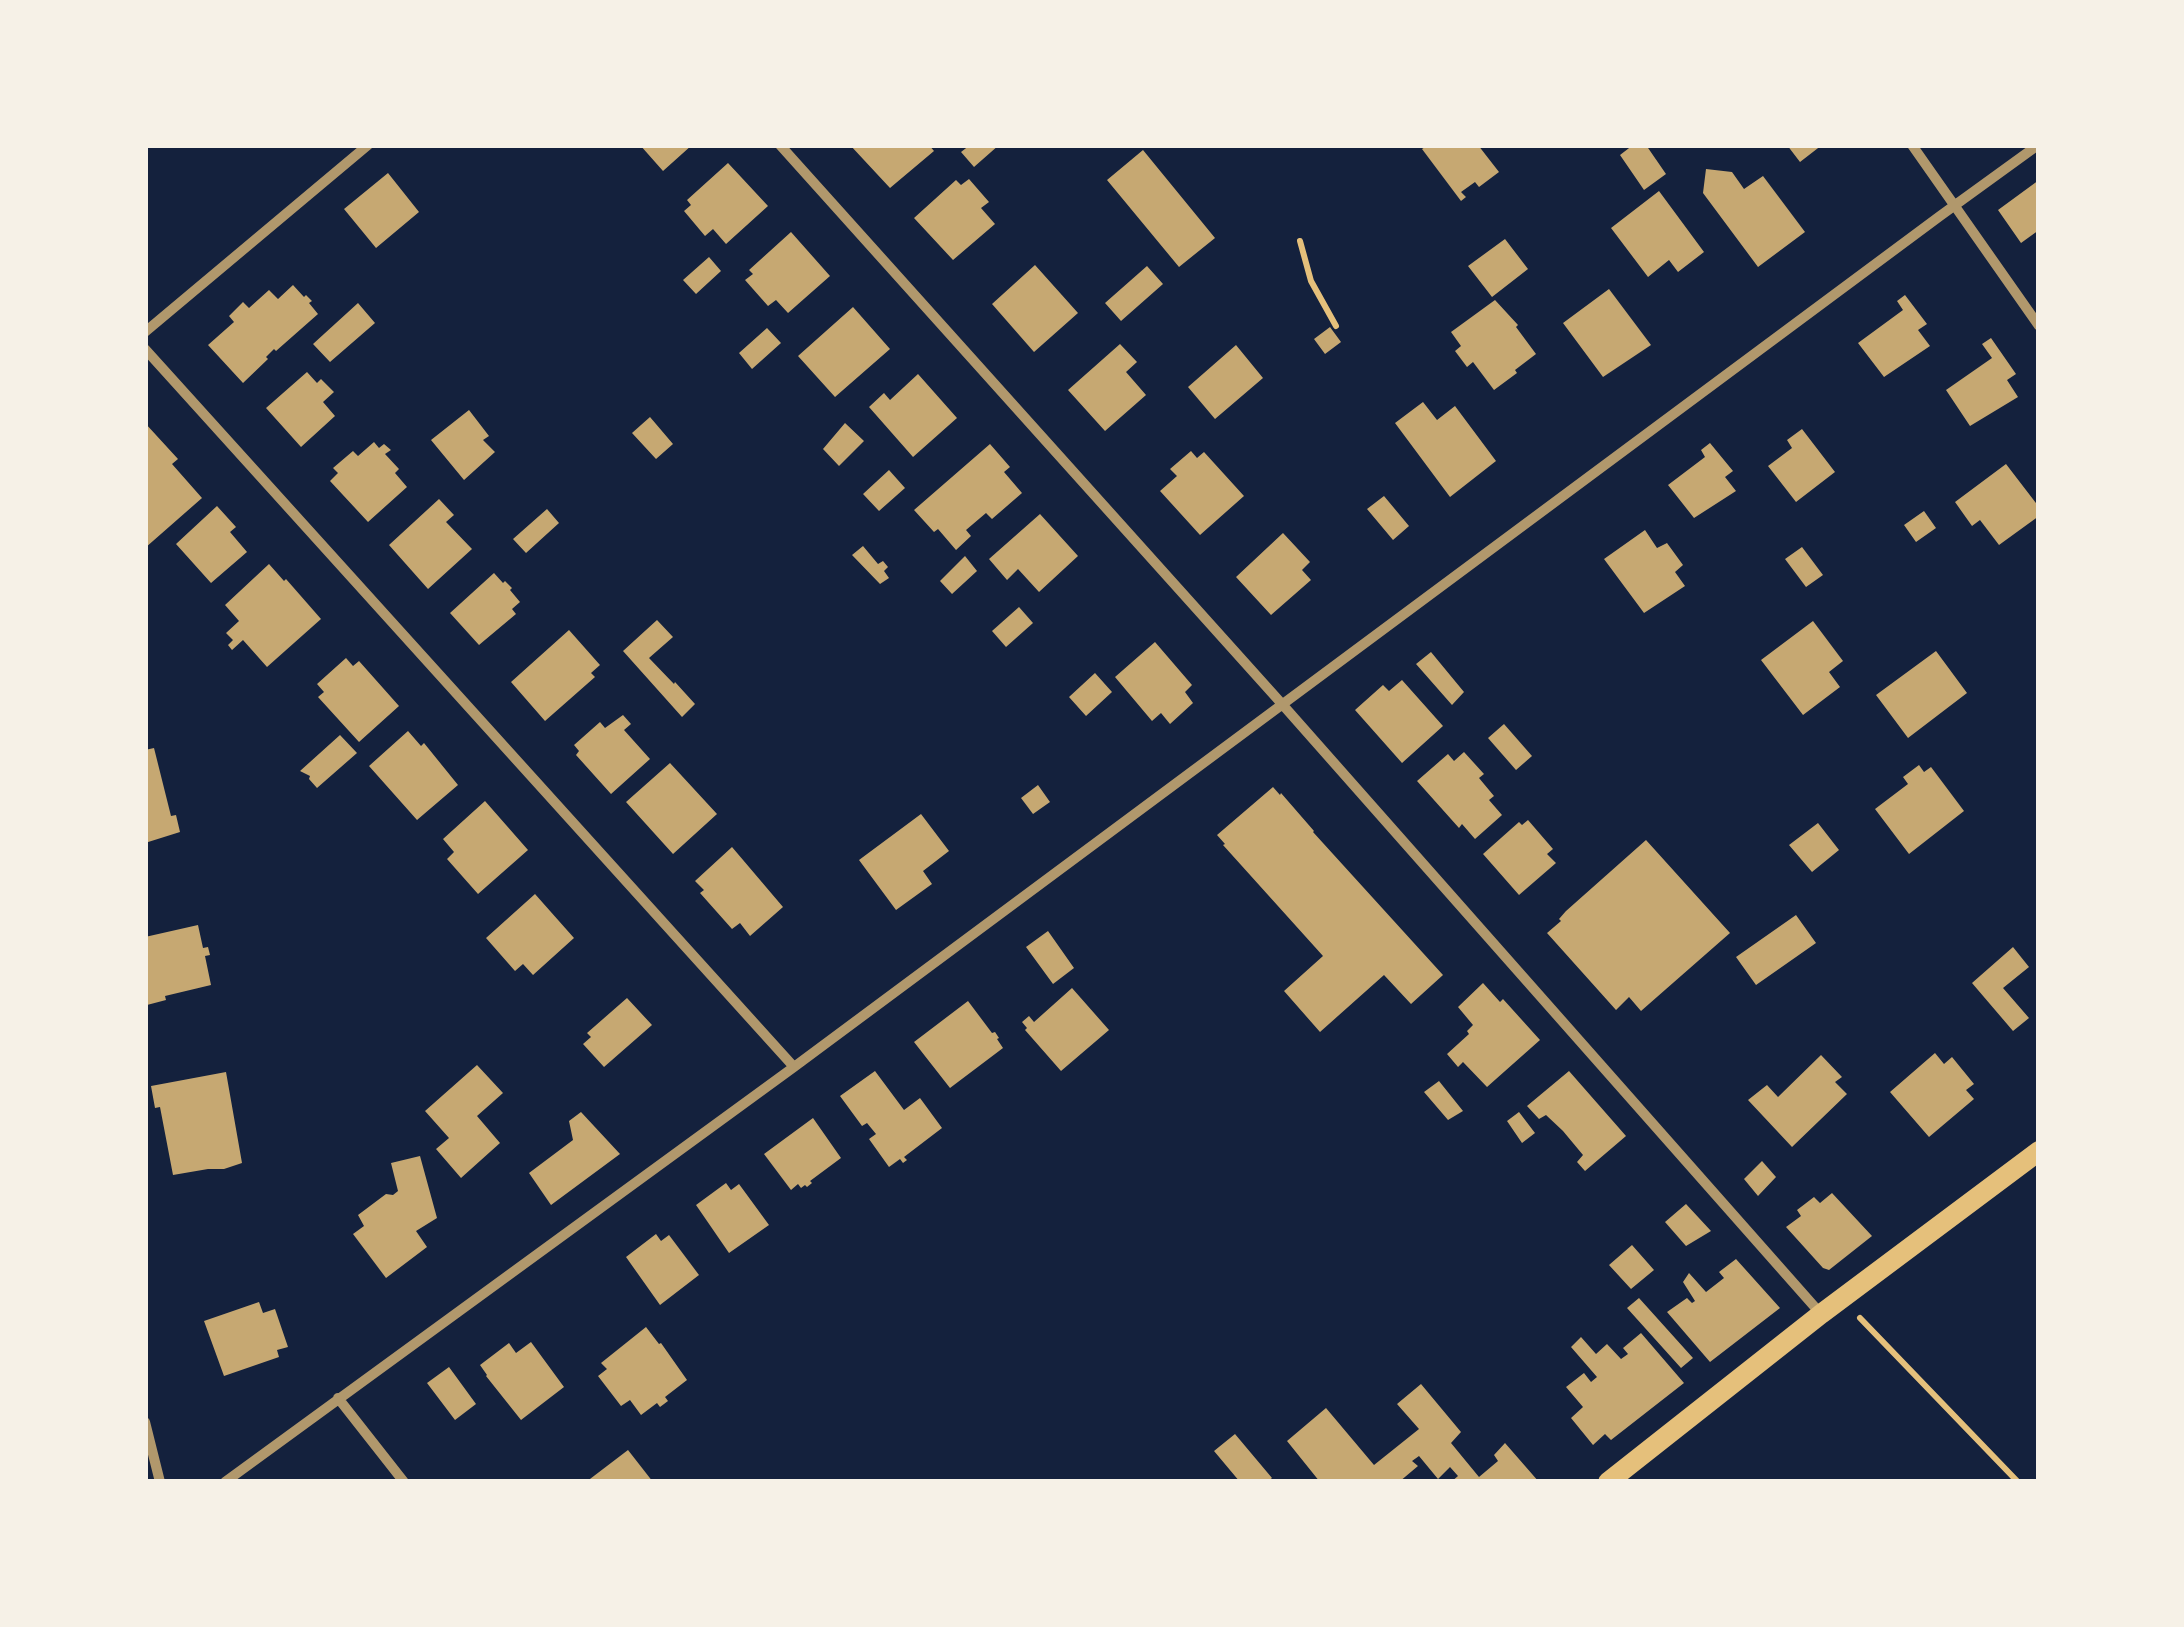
<!DOCTYPE html>
<html>
<head>
<meta charset="utf-8">
<style>
  body { margin:0 }
  #map { position:relative; width:2184px; height:1627px; overflow:hidden; background:#14213d; font-family:"Public Sans",sans-serif }
  canvas { display:block }
  .frame { position:absolute; inset:0; border:148px solid #f6f1e7; pointer-events:none }
</style>
</head>
<body>
<div id="map">
<canvas width="2184" height="1627"></canvas>
<div class="frame"></div>
</div>
<script>
const ctx = document.querySelector('canvas').getContext('2d');
ctx.lineJoin = 'round';
function paint(path, color) { ctx.fillStyle = color; ctx.fill(path, 'evenodd'); }
function strokePath(path, color, width, dash) { ctx.strokeStyle = color; ctx.lineWidth = width; ctx.lineCap = dash ? 'butt' : 'round'; ctx.setLineDash(dash || []); ctx.stroke(path); }
const building = new Path2D(`
  M 640,145 L 692,145 L 663,171 Z
  M 850,145 L 929,145 L 934,151 L 890,188 Z
  M 970,145 L 999,145 L 974,167 L 961,152 Z
  M 1428,145 L 1478,145 L 1499,172 L 1479,187 L 1475,182 L 1461,192 L 1466,197 L 1461,201 L 1422,149 Z
  M 1633,145 L 1646,145 L 1666,174 L 1644,190 L 1620,155 Z
  M 1787,145 L 1822,145 L 1800,162 Z
  M 1143,150 L 1215,238 L 1179,267 L 1107,180 Z
  M 728,163 L 768,206 L 726,244 L 713,229 L 705,236 L 684,211 L 691,205 L 687,200 Z
  M 1706,169 L 1732,172 L 1744,189 L 1763,176 L 1805,232 L 1758,267 L 1703,193 Z
  M 388,173 L 419,212 L 376,248 L 344,209 Z
  M 969,179 L 989,202 L 981,208 L 995,224 L 953,260 L 914,218 L 956,180 L 961,185 Z
  M 2039,180 L 2039,230 L 2021,243 L 1998,210 Z
  M 1659,191 L 1704,252 L 1678,272 L 1669,260 L 1648,277 L 1611,228 Z
  M 791,232 L 830,276 L 788,313 L 776,300 L 768,306 L 745,280 L 753,274 L 749,270 Z
  M 1505,239 L 1528,269 L 1492,297 L 1468,266 Z
  M 709,257 L 721,271 L 696,294 L 683,280 Z
  M 1035,265 L 1078,313 L 1034,352 L 992,304 Z
  M 1147,266 L 1163,284 L 1121,321 L 1105,303 Z
  M 293,285 L 304,297 L 306,295 L 312,301 L 309,303 L 318,314 L 276,351 L 274,349 L 266,357 L 268,359 L 243,383 L 208,345 L 234,322 L 229,316 L 243,302 L 249,308 L 269,290 L 278,299 Z
  M 1609,289 L 1651,345 L 1603,377 L 1563,323 Z
  M 1905,295 L 1927,324 L 1918,330 L 1930,346 L 1884,377 L 1858,343 L 1903,310 L 1897,301 Z
  M 1495,300 L 1518,325 L 1516,327 L 1536,354 L 1515,370 L 1517,373 L 1494,390 L 1473,362 L 1467,367 L 1455,351 L 1461,346 L 1451,332 Z
  M 358,303 L 375,323 L 330,362 L 313,344 Z
  M 853,307 L 890,349 L 835,397 L 798,356 Z
  M 1330,327 L 1341,342 L 1325,354 L 1314,339 Z
  M 767,328 L 781,343 L 752,369 L 739,353 Z
  M 1991,338 L 2016,374 L 2007,380 L 2018,397 L 1970,426 L 1946,390 L 1992,358 L 1982,344 Z
  M 1120,344 L 1137,362 L 1126,372 L 1146,395 L 1105,431 L 1068,390 Z
  M 1236,345 L 1263,378 L 1215,419 L 1188,387 Z
  M 307,372 L 317,383 L 321,379 L 334,392 L 323,402 L 335,416 L 301,447 L 266,408 Z
  M 918,374 L 957,418 L 913,457 L 869,407 L 884,393 L 890,400 Z
  M 1423,402 L 1437,420 L 1455,406 L 1496,461 L 1450,497 L 1395,423 Z
  M 469,410 L 489,436 L 483,440 L 495,452 L 464,480 L 431,440 Z
  M 650,417 L 673,444 L 656,459 L 632,433 Z
  M 145,423 L 178,459 L 172,464 L 202,498 L 145,548 Z
  M 845,423 L 864,441 L 839,466 L 823,449 Z
  M 1802,429 L 1835,472 L 1796,502 L 1768,466 L 1792,448 L 1787,440 Z
  M 374,442 L 379,448 L 384,444 L 391,450 L 385,454 L 399,469 L 395,473 L 407,487 L 368,522 L 330,481 L 338,473 L 333,468 L 353,451 L 358,456 Z
  M 1710,443 L 1733,471 L 1725,477 L 1736,491 L 1694,518 L 1668,485 L 1705,457 L 1701,450 Z
  M 990,444 L 1010,467 L 1004,472 L 1022,493 L 992,519 L 986,513 L 966,530 L 971,536 L 956,550 L 938,529 L 934,532 L 914,510 Z
  M 1191,451 L 1197,458 L 1204,452 L 1244,496 L 1200,535 L 1160,491 L 1177,476 L 1170,469 Z
  M 2006,464 L 2039,507 L 2039,516 L 1999,545 L 1980,520 L 1972,526 L 1955,502 Z
  M 889,470 L 905,488 L 879,511 L 863,494 Z
  M 1384,496 L 1409,526 L 1393,540 L 1367,509 Z
  M 439,499 L 454,515 L 446,522 L 472,549 L 428,589 L 389,545 Z
  M 217,506 L 236,527 L 230,532 L 247,552 L 211,583 L 176,544 Z
  M 547,509 L 559,523 L 526,553 L 513,539 Z
  M 1924,511 L 1936,528 L 1916,542 L 1904,525 Z
  M 1040,514 L 1078,556 L 1039,592 L 1018,569 L 1007,580 L 989,559 Z
  M 1645,530 L 1657,548 L 1667,543 L 1683,565 L 1675,572 L 1685,586 L 1644,613 L 1604,559 Z
  M 1283,533 L 1310,562 L 1302,570 L 1311,580 L 1271,615 L 1236,577 Z
  M 863,546 L 878,564 L 883,561 L 888,567 L 884,571 L 889,578 L 880,584 L 852,555 Z
  M 1802,547 L 1823,575 L 1806,587 L 1785,559 Z
  M 965,556 L 977,571 L 952,594 L 940,581 Z
  M 269,564 L 284,581 L 286,579 L 321,619 L 267,667 L 243,640 L 232,650 L 228,645 L 233,640 L 226,633 L 239,621 L 225,605 Z
  M 494,573 L 503,583 L 505,581 L 512,588 L 510,590 L 520,602 L 512,609 L 516,614 L 479,645 L 450,613 Z
  M 1019,607 L 1033,623 L 1006,647 L 992,631 Z
  M 657,620 L 673,637 L 649,658 L 674,684 L 675,682 L 695,704 L 682,717 L 623,651 Z
  M 1813,621 L 1843,661 L 1829,672 L 1840,687 L 1803,715 L 1761,660 Z
  M 569,630 L 600,665 L 591,673 L 595,677 L 545,721 L 511,682 Z
  M 1155,642 L 1192,685 L 1185,692 L 1193,703 L 1170,724 L 1161,713 L 1152,721 L 1115,677 Z
  M 1936,651 L 1967,693 L 1908,738 L 1876,695 Z
  M 1431,652 L 1464,692 L 1452,705 L 1416,664 Z
  M 346,658 L 353,666 L 359,661 L 399,706 L 359,742 L 318,697 L 324,692 L 317,684 Z
  M 1095,673 L 1112,692 L 1086,716 L 1069,697 Z
  M 1402,680 L 1443,726 L 1402,763 L 1355,710 L 1383,685 L 1389,691 Z
  M 623,715 L 631,724 L 624,730 L 650,759 L 611,794 L 576,755 L 579,751 L 574,745 L 600,722 L 605,728 Z
  M 1504,724 L 1532,756 L 1516,770 L 1488,738 Z
  M 408,731 L 421,746 L 424,743 L 458,785 L 417,820 L 369,766 Z
  M 340,735 L 357,753 L 317,788 L 309,779 L 310,776 L 300,771 Z
  M 154,748 L 171,816 L 176,815 L 180,832 L 145,843 L 145,750 Z
  M 1464,752 L 1484,774 L 1479,778 L 1494,796 L 1489,800 L 1502,815 L 1475,839 L 1462,824 L 1459,828 L 1417,781 L 1448,754 L 1454,761 Z
  M 670,763 L 717,814 L 673,854 L 626,802 Z
  M 1919,765 L 1924,772 L 1931,767 L 1964,811 L 1909,854 L 1875,809 L 1908,784 L 1903,777 Z
  M 1038,785 L 1050,802 L 1033,814 L 1021,798 Z
  M 1273,787 L 1280,795 L 1281,793 L 1314,831 L 1313,832 L 1443,975 L 1411,1004 L 1384,975 L 1320,1032 L 1284,991 L 1323,956 L 1223,845 L 1225,844 L 1217,835 Z
  M 485,801 L 528,850 L 478,894 L 447,859 L 454,852 L 443,839 Z
  M 921,814 L 949,851 L 923,871 L 932,884 L 896,910 L 859,860 Z
  M 1528,820 L 1553,849 L 1547,854 L 1556,863 L 1519,895 L 1483,854 L 1519,822 L 1522,825 Z
  M 1818,823 L 1839,850 L 1812,872 L 1789,845 Z
  M 1646,840 L 1730,933 L 1641,1011 L 1629,997 L 1616,1010 L 1547,933 L 1561,921 L 1559,919 L 1566,911 Z
  M 732,847 L 783,907 L 750,936 L 740,923 L 732,929 L 700,893 L 704,890 L 695,881 Z
  M 535,894 L 574,938 L 533,975 L 523,964 L 515,971 L 486,938 Z
  M 1796,915 L 1816,943 L 1756,985 L 1736,957 Z
  M 198,925 L 203,948 L 208,947 L 210,955 L 205,956 L 211,985 L 165,996 L 166,1000 L 147,1005 L 145,994 L 145,937 Z
  M 1048,931 L 1074,968 L 1053,984 L 1026,947 Z
  M 2013,947 L 2029,967 L 2003,988 L 2029,1018 L 2013,1031 L 1972,983 Z
  M 1483,983 L 1500,1002 L 1503,999 L 1540,1040 L 1487,1087 L 1463,1062 L 1458,1067 L 1447,1054 L 1469,1034 L 1467,1031 L 1473,1025 L 1458,1007 Z
  M 1072,988 L 1109,1030 L 1061,1071 L 1025,1030 L 1027,1028 L 1022,1022 L 1029,1016 L 1034,1022 Z
  M 627,998 L 652,1025 L 604,1067 L 583,1044 L 591,1037 L 587,1033 Z
  M 968,1001 L 992,1033 L 995,1032 L 999,1038 L 997,1039 L 1003,1048 L 950,1088 L 914,1042 Z
  M 1935,1053 L 1944,1064 L 1952,1057 L 1974,1084 L 1966,1090 L 1974,1099 L 1929,1137 L 1890,1092 Z
  M 1821,1055 L 1842,1077 L 1835,1082 L 1847,1094 L 1792,1147 L 1748,1100 L 1767,1085 L 1778,1097 Z
  M 477,1065 L 503,1093 L 477,1116 L 500,1143 L 461,1178 L 436,1149 L 449,1138 L 425,1111 Z
  M 875,1071 L 904,1110 L 920,1098 L 942,1128 L 904,1157 L 907,1160 L 903,1163 L 900,1159 L 889,1167 L 869,1139 L 876,1134 L 867,1123 L 862,1126 L 840,1096 Z
  M 1569,1071 L 1626,1136 L 1585,1171 L 1577,1162 L 1583,1155 L 1563,1131 L 1546,1115 L 1539,1119 L 1527,1106 Z
  M 226,1072 L 242,1163 L 224,1169 L 208,1169 L 173,1175 L 160,1107 L 155,1108 L 151,1086 Z
  M 1439,1081 L 1463,1111 L 1448,1120 L 1424,1092 Z
  M 581,1112 L 620,1154 L 551,1205 L 529,1173 L 573,1140 L 569,1121 Z
  M 1519,1112 L 1535,1133 L 1522,1143 L 1507,1121 Z
  M 813,1118 L 841,1158 L 810,1181 L 812,1183 L 807,1187 L 805,1185 L 801,1188 L 798,1184 L 791,1190 L 764,1154 Z
  M 420,1156 L 437,1218 L 416,1231 L 427,1247 L 386,1278 L 353,1234 L 364,1226 L 358,1215 L 386,1194 L 393,1195 L 398,1191 L 391,1163 Z
  M 1762,1161 L 1776,1177 L 1758,1196 L 1744,1179 Z
  M 726,1183 L 731,1190 L 739,1184 L 769,1225 L 729,1253 L 696,1205 Z
  M 1832,1193 L 1872,1236 L 1829,1270 L 1823,1268 L 1786,1227 L 1801,1216 L 1797,1210 L 1814,1197 L 1820,1203 Z
  M 1686,1204 L 1711,1231 L 1686,1246 L 1665,1222 Z
  M 656,1234 L 661,1241 L 669,1235 L 699,1275 L 660,1305 L 626,1257 Z
  M 1632,1245 L 1654,1270 L 1631,1289 L 1609,1265 Z
  M 1736,1259 L 1780,1308 L 1710,1362 L 1667,1312 L 1687,1298 L 1692,1303 L 1695,1301 L 1683,1282 L 1689,1273 L 1706,1292 L 1724,1278 L 1719,1272 Z
  M 1639,1298 L 1693,1358 L 1681,1368 L 1627,1308 Z
  M 259,1302 L 263,1313 L 275,1309 L 288,1347 L 277,1350 L 279,1357 L 224,1376 L 204,1321 Z
  M 646,1327 L 659,1344 L 661,1343 L 687,1380 L 665,1397 L 668,1401 L 660,1407 L 657,1403 L 641,1415 L 630,1400 L 621,1406 L 598,1376 L 607,1369 L 601,1363 Z
  M 1641,1333 L 1684,1383 L 1611,1440 L 1605,1434 L 1593,1445 L 1571,1418 L 1583,1407 L 1566,1387 L 1584,1373 L 1591,1382 L 1597,1377 L 1571,1347 L 1581,1337 L 1596,1354 L 1607,1344 L 1621,1359 L 1628,1354 L 1623,1348 Z
  M 531,1342 L 564,1387 L 521,1420 L 486,1376 L 487,1375 L 480,1365 L 509,1343 L 516,1353 Z
  M 449,1367 L 476,1404 L 455,1420 L 427,1383 Z
  M 1421,1384 L 1461,1432 L 1451,1443 L 1479,1477 L 1498,1461 L 1494,1455 L 1505,1443 L 1539,1482 L 1451,1482 L 1458,1476 L 1450,1467 L 1438,1479 L 1419,1456 L 1412,1461 L 1418,1466 L 1399,1482 L 1320,1482 L 1287,1441 L 1326,1408 L 1374,1465 L 1419,1429 L 1397,1404 Z
  M 1235,1434 L 1272,1478 L 1267,1482 L 1240,1482 L 1214,1451 Z
  M 628,1450 L 653,1482 L 586,1482 Z`);
const path = new Path2D(`
  M 1300,241 L 1311,281 L 1336,326
  M 1860,1318 L 2018,1482`);
const minor = new Path2D(`
  M 780,145 L 1282,704 L 1821,1314
  M 1912,145 L 2039,326
  M 145,332 L 368,145
  M 145,349 L 794,1067
  M 338,1398 L 404,1482
  M 145,1422 L 160,1482
  M 225,1482 L 794,1067 L 1940,216 L 2038,145`);
const secondary = new Path2D(`
  M 1608,1482 L 1821,1314 L 2039,1151`);
paint(building, '#c6a872');
strokePath(path, '#e5c07b', 6);
strokePath(minor, '#b1986c', 10);
strokePath(secondary, '#e5c07b', 20);
</script>
</body>
</html>
